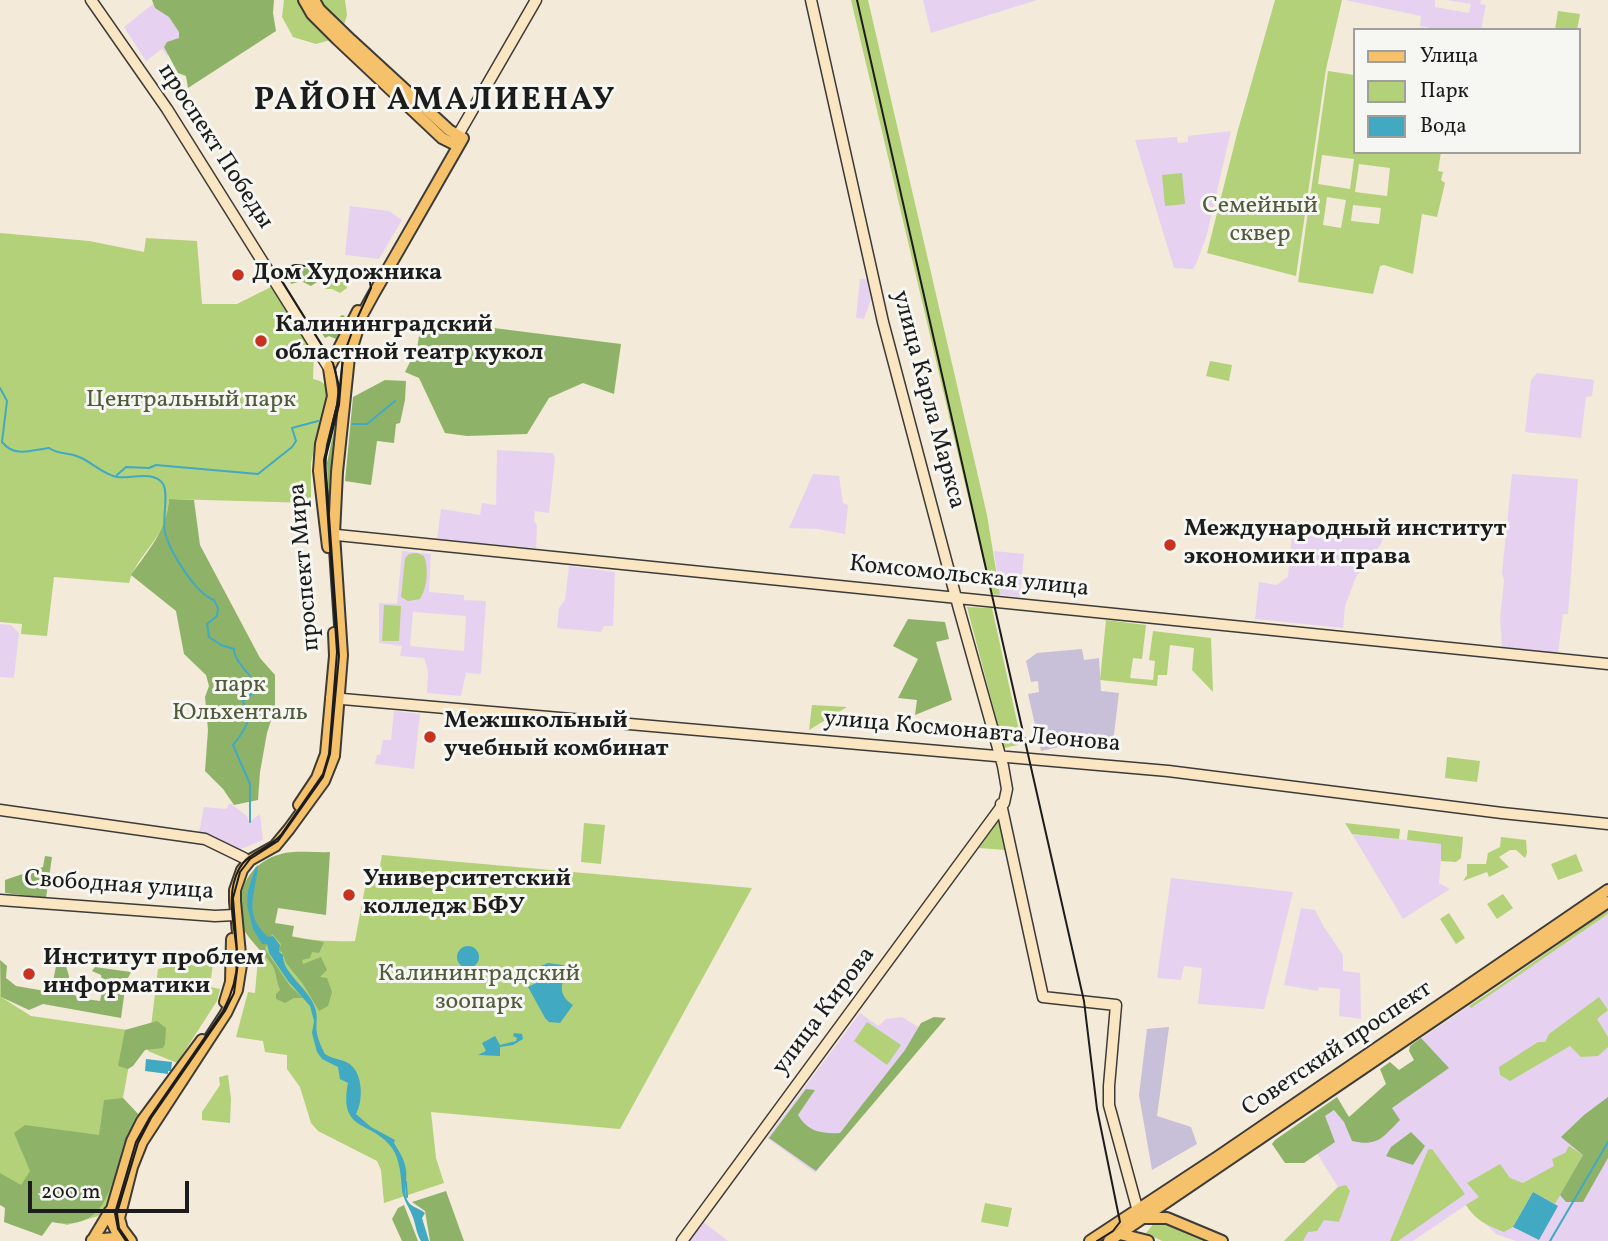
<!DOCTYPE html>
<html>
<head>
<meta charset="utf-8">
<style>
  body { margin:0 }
  #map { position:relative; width:1608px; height:1241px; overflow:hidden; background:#f3ead9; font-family:Vollkorn,serif }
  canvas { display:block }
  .legend { position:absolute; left:1353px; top:28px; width:228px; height:126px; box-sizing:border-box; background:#f6f6f2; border:2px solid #9f9f9c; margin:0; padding:9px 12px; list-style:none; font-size:21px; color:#1c1c1c }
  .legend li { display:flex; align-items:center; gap:14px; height:35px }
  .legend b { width:35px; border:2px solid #9f9f9c }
  .scale { position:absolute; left:28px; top:1181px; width:161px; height:32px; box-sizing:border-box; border:4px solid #1c1c1c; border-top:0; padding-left:9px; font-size:21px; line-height:24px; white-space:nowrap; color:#1c1c1c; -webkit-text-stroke:5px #f6f6f2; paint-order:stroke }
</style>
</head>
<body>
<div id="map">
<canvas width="1608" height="1241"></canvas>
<ul class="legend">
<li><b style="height:9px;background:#f6c16b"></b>Улица</li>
<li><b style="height:19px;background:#b3d178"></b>Парк</li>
<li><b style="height:19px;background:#42a9c2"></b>Вода</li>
</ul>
<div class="scale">200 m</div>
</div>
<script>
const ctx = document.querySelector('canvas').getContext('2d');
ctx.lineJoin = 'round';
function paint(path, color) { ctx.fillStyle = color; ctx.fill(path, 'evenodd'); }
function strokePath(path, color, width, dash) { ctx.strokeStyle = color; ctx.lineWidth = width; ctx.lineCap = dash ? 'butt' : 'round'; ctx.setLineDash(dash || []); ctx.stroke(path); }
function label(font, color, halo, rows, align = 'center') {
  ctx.font = font + ' Vollkorn,serif'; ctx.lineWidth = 6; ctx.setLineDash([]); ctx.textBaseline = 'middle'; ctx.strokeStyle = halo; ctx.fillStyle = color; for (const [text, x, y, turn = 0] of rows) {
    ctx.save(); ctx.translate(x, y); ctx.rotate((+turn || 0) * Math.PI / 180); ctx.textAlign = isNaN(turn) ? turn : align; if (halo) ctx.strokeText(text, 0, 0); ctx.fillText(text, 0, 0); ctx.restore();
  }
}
const built = new Path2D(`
  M 158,0 L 187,37 L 167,56 L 162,49 L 146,61 L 124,27 Z
  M 923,0 L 1037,0 L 931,33 Z
  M 1345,0 L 1435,0 L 1435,7 L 1469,13 L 1471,4 L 1447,0 L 1481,0 L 1480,4 L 1486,5 L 1481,30 L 1440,30 L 1420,26 L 1421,16 Z
  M 1231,131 L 1207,234 L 1197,262 L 1193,269 L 1174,268 L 1135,140 L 1177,137 L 1178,143 L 1188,142 L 1188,136 Z
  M 350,206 L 389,211 L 402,220 L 379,259 L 345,255 Z
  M 860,279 L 868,279 L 871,299 L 864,319 L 856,318 Z
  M 1537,373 L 1594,380 L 1592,396 L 1586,397 L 1581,438 L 1525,432 L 1531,380 Z
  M 497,450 L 553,453 L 555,458 L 549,513 L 535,511 L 534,521 L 537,525 L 536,548 L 437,539 L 441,509 L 480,515 L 482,503 L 496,505 Z
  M 813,474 L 839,476 L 843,503 L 848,505 L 845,534 L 818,529 L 789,528 Z
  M 1512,474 L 1578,479 L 1568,614 L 1563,614 L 1558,653 L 1502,647 L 1500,618 L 1504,581 L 1502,573 Z
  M 1293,521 L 1385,532 L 1381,544 L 1356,577 L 1345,606 L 1343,628 L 1255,619 L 1259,582 L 1276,585 L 1288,577 Z
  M 402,551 L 431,554 L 429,592 L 464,595 L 464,600 L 486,601 L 481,674 L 466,673 L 461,696 L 427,693 L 428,670 L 424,658 L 400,656 L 402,646 L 379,643 L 379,603 L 397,604 ZM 413,612 L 466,616 L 464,651 L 410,646 Z
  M 994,551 L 1024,554 L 1020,597 L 1000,595 Z
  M 569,566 L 615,572 L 613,626 L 604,626 L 601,632 L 557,628 L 559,608 L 565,600 Z
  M 0,624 L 11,625 L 19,633 L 14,678 L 0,677 Z
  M 394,711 L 420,714 L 414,769 L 375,764 L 377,755 L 380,755 L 383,740 L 391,740 Z
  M 230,803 L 247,816 L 249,822 L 260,814 L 263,840 L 241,849 L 199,833 L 204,807 L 226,809 Z
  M 1352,834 L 1442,844 L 1439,883 L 1450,889 L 1403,919 Z
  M 1171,878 L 1293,892 L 1264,1009 L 1198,1004 L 1202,968 L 1184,966 L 1181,980 L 1157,978 Z
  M 1301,908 L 1315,910 L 1324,927 L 1343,955 L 1343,971 L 1360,973 L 1361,1019 L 1339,1016 L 1340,989 L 1319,987 L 1318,991 L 1284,985 Z
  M 1608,914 L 1608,1241 L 1516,1241 L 1496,1234 L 1466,1205 L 1413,1241 L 1284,1241 L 1338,1187 L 1300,1126 L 1336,1099 L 1349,1117 L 1424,1065 L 1410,1046 L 1469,1006 L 1471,1007 Z
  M 860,1013 L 878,1026 L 886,1019 L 902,1017 L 930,1034 L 815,1173 L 767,1138 Z
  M 702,1221 L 728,1241 L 688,1241 Z`);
const industrial = new Path2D(`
  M 1082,649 L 1084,660 L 1099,658 L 1101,691 L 1119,693 L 1112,751 L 1063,746 L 1041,751 L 1028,694 L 1039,692 L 1038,681 L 1031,682 L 1026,661 L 1037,653 Z
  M 1169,1027 L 1157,1116 L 1191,1127 L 1197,1144 L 1152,1170 L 1139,1095 L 1147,1029 Z`);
const green = new Path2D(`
  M 284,0 L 298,0 L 308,17 L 330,40 L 316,44 L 293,37 L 282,17 Z
  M 317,0 L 345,0 L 347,15 L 343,28 Z
  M 851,0 L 868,0 L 987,515 L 1000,595 L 991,594 Z
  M 1275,0 L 1342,0 L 1326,69 L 1296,276 L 1207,253 L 1238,130 Z
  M 1558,11 L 1580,14 L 1577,30 L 1555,30 Z
  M 1328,71 L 1354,75 L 1354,152 L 1441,152 L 1438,171 L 1443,172 L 1441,180 L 1445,183 L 1437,217 L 1422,214 L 1413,274 L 1384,265 L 1380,266 L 1373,294 L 1298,282 ZM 1322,155 L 1354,159 L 1350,189 L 1318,184 ZM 1359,164 L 1390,168 L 1387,196 L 1355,192 ZM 1327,197 L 1346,200 L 1341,228 L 1323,225 ZM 1353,205 L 1381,208 L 1379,224 L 1351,221 Z
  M 1182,173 L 1185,204 L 1165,206 L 1162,175 Z
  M 0,233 L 89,241 L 144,252 L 146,238 L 197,241 L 202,304 L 237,304 L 271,287 L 309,346 L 302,352 L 308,359 L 314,354 L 313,379 L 320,381 L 326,385 L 326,397 L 311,463 L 311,503 L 169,499 C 166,541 138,551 129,583 L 54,577 L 47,636 L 21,634 L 22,624 L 0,622 Z
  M 326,271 L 344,272 L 347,288 L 340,293 L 332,289 L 326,289 L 322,285 Z
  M 1210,361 L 1232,365 L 1229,381 L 1206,376 Z
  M 417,553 L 424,556 C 429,568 427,588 420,599 L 408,601 L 401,597 L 405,558 L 409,554 Z
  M 384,605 L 401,606 L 399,641 L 382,641 Z
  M 967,607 L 992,608 L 1022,744 L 1004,748 Z
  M 1106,620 L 1146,625 L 1142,659 L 1133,658 L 1130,678 L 1153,680 L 1155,661 L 1149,660 L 1153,631 L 1211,638 L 1213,692 L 1192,670 L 1194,648 L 1170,645 L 1167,675 L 1158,675 L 1157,686 L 1100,680 Z
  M 812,705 L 847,707 L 809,730 Z
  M 1447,757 L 1480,761 L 1477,782 L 1445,778 Z
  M 584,823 L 605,825 L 601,864 L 581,862 Z
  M 997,823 L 1000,823 L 1005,850 L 979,848 Z
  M 1345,823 L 1400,829 L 1399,839 L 1352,834 Z
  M 1408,830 L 1463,837 L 1461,858 L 1456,862 L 1441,861 L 1441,844 L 1407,840 Z
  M 1501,837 L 1526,840 L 1527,853 L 1525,858 L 1516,850 L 1510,850 L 1499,857 L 1509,867 L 1489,877 L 1487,872 L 1463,881 L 1467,875 L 1467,864 L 1486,864 L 1488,853 L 1500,847 Z
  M 1576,854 L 1583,871 L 1558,880 L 1551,864 Z
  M 382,855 L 752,888 L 620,1129 L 431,1112 L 436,1158 L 444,1183 L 384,1203 L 381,1170 L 377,1161 L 318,1131 L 311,1123 L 300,1087 L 287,1069 L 287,1055 L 265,1052 L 263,1041 L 236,1037 L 248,992 L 255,993 L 258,958 L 271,930 C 299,940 325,942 355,941 L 366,882 L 377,883 Z
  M 1503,894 L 1513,908 L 1497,919 L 1487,904 Z
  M 1608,910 L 1608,914 L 1471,1008 L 1469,1006 C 1516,975 1561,942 1608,910 Z
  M 1449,913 L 1465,938 L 1456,944 L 1440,919 Z
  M 0,960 L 1,997 L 31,1016 L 135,1031 L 123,1098 L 139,1115 L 126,1143 L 107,1208 L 102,1215 L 67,1225 L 0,1202 Z
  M 191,962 L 213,963 L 210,987 L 220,989 L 217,1001 L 177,1063 L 148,1051 L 158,969 Z
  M 1599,997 L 1608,1010 L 1597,1019 L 1608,1037 L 1608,1047 L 1598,1056 L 1581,1057 L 1570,1046 L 1510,1081 L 1500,1075 L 1499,1067 L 1538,1042 L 1545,1042 L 1549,1034 Z
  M 867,1022 L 901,1045 L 887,1065 L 854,1041 Z
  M 228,1075 L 231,1099 L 230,1123 L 202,1120 L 202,1112 L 220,1085 L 219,1077 Z
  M 1569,1146 L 1583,1155 L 1555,1204 L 1533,1192 L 1513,1227 L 1504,1232 C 1488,1226 1475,1220 1466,1205 L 1479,1197 L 1467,1183 L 1500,1164 L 1510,1178 L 1523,1183 L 1554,1166 L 1552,1159 L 1565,1153 Z
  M 1432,1149 L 1465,1194 L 1398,1241 L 1390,1241 L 1428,1150 Z
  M 1346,1185 L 1350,1191 L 1339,1222 L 1324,1220 L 1317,1231 L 1308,1232 L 1303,1241 L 1284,1241 L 1338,1187 Z
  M 985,1203 L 1012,1208 L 1008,1227 L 981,1222 Z
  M 1155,1222 L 1172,1222 L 1214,1241 L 1162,1241 L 1146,1233 Z`);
const forest = new Path2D(`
  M 152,0 L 274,0 L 273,13 L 276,31 L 188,88 L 186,76 L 178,73 L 164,47 L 167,42 L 179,38 L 179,32 L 169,17 L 155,8 Z
  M 297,268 L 319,269 L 317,282 L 311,286 L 301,281 L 291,284 L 289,276 L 291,271 Z
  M 342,315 L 345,316 L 338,324 L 343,327 L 336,339 L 329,336 L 325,338 L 316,324 L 319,322 L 333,322 Z
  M 422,319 L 621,344 L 614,394 L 583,383 L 549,398 L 527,434 L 467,436 L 445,433 L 419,378 L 405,372 L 417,348 Z
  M 385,380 L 406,381 L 405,400 L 400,423 L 396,424 L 394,443 L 377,441 L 371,485 L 345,481 L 353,397 Z
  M 339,407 L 330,497 L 328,497 L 327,463 Z
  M 169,499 L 194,500 L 200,545 L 260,658 L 275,675 L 275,708 L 267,733 L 260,772 L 258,800 L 234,805 L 223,789 L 205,771 L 208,730 L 205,697 L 209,686 L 206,675 L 184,654 L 176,611 L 131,575 C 148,551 167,530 169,499 Z
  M 908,619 L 945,622 L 949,639 L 936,642 L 952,700 L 915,715 L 917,700 L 898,698 L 918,659 L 893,646 Z
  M 330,852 L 326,915 L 278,908 L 275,923 L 294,926 L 292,937 L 324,942 L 319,953 L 312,952 L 310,958 L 302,960 L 303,964 L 321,957 L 327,970 L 320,977 L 327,978 L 332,992 L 328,1006 L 319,1011 L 303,984 L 286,963 L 282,952 L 279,951 L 281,944 L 272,934 L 265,949 L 290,986 L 303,998 L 294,998 L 285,1003 L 276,999 L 276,994 L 280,990 C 276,981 277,973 272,965 C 263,951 249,941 242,926 C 240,921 240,916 240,910 C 239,883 254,861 281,854 C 295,850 315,853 330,852 Z
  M 45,856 L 52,857 L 46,898 L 5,893 L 5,880 L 43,867 Z
  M 0,960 L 7,966 L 6,978 L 16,986 L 51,992 L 56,966 L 66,966 L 69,976 L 68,989 L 78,998 L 100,1001 L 103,986 L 101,975 L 92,971 L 95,967 L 131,972 L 126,982 L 121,1018 L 43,1004 L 29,1010 L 1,997 Z
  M 934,1017 L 946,1018 L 816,1171 L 769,1138 L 806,1089 L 815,1090 L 798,1115 C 807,1131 821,1134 840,1133 L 905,1050 L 921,1023 Z
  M 157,1021 L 166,1028 L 165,1044 L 163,1048 L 145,1050 L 133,1066 L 128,1069 L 118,1066 L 125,1030 Z
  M 1421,1038 L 1449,1068 L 1392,1108 L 1400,1120 C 1383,1137 1378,1147 1352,1141 L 1344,1122 L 1334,1110 L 1325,1116 L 1335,1142 L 1304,1163 L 1285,1163 L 1272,1144 L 1275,1140 L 1337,1097 L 1349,1117 L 1386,1084 L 1380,1069 L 1390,1062 L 1399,1070 L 1414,1060 L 1409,1051 L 1410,1046 Z
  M 1608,1097 L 1608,1158 L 1583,1202 L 1566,1202 L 1560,1195 L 1583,1155 L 1561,1137 L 1584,1115 Z
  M 123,1098 L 139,1115 L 136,1116 C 132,1125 128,1133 125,1141 C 111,1181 109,1233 52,1222 L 42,1236 L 4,1222 L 5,1208 L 0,1205 L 0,1173 L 21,1185 L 30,1171 L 14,1133 L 25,1125 L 99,1135 L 104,1100 Z
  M 1411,1132 L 1425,1146 L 1413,1165 L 1386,1156 L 1391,1147 Z
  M 446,1191 L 464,1241 L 430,1241 L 425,1211 L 412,1202 Z
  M 404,1205 L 418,1241 L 402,1241 L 392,1219 L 398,1208 Z`);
const water = new Path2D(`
  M 258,865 C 256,895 242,913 268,937 L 273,936 L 280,945 L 279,952 L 283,955 C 282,971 305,987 312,1001 C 320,1016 315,1020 317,1033 C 318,1040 322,1048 325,1054 C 333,1059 340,1059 346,1062 C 363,1069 364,1100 356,1114 L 371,1127 L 395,1140 L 394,1143 C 399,1151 405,1160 406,1170 C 408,1181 401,1194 410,1204 C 414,1208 421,1209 425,1213 L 422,1218 L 429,1241 L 421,1241 C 416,1233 416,1224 412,1215 C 409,1207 403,1199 402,1190 C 401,1177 400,1159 392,1148 C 372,1120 338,1133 348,1083 L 340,1079 L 338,1067 L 322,1059 L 317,1052 L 312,1033 L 314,1021 L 310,1006 L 288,981 L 269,953 L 267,944 L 262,944 L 253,929 L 247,905 L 248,891 L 255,868 Z
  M457 957a11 11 0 1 1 22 0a11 11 0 1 1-22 0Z
  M 548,963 L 563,965 L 568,969 C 561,984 557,994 573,1005 L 560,1023 L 549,1022 L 545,1018 L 528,987 L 536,983 L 538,967 Z
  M 514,1033 L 522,1034 L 523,1039 L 513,1045 L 500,1047 L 500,1056 L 478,1055 L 486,1051 L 482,1043 L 495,1036 L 500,1045 L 516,1041 L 517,1038 L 513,1036 Z
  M 146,1059 L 172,1062 L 171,1071 L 168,1071 L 168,1074 L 145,1071 Z
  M 1533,1192 L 1558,1206 L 1539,1240 L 1513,1227 Z`);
const stream = new Path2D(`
  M 0,388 L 7,401 L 2,442 C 15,458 31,450 49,448 C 59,455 69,452 79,457 C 92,462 102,474 117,477 C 130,479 154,470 163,484 C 169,493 162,519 165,532 C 169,551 196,594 214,600 L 218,608 L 217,616 L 207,624 L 209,637 L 221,645 L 234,649 C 234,666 265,682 252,694 C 249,697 246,698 243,701 L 249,718 C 246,727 240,737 233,745 L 250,784 L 250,822
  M 352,424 L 367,424 L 395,401
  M 117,475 L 126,467 L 149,468 L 156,465 L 258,474 L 292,447 L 296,441 L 292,428 L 318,421
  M 406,1182 L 407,1197
  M 1550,1241 L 1608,1142`);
const secondary = new Path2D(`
  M 91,0 L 167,109 L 329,368
  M 454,142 L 536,0
  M 327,534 L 1608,664
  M 331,698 L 1168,771 L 1502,813 L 1608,824
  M 1001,804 L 1043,997 L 1116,1005 L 1109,1086 L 1109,1105 L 1139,1215
  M 0,810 L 205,839 L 244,858
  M 0,900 L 215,916 L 235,915
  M 682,1241 L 1004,803 L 1007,789 L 1003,766 L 959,609 L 883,322 L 811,0`);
const primary = new Path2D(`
  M 304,0 L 312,14 L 337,39 L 442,138 L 458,146
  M 328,547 L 319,471 L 321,444 L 333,396 L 329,368 L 358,311
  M 299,805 L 317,778 L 326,754 L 335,656 L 334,633
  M 225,1002 L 231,982 L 232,939
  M 1143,1218 L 1167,1218 L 1222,1241
  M 1120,1234 L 1148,1241
  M 92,1240 L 114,1238 L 124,1239
  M 92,1241 L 110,1211
  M 121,1241 L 112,1222 L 112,1209 L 132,1141 L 142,1121 L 202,1040
  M 131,1241 L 122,1229 L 119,1218 L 132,1167 L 142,1142 L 226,1013 L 237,990 L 241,965 L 235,901 L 235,890 L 242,870 L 250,860 L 275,846 L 289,829 L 324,781 L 334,756 L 342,655 L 334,534 L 337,472 L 349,357 L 362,315 L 373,295 L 463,138 L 449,130 L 351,40 L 319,9 L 314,0
  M 1090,1241 L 1219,1156 L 1608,890
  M 1109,1241 L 1608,902`);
const tram = new Path2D(`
  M 857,0 L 1084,1001 L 1097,1109 L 1120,1222 L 1113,1231 L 1097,1241
  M 126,1241 L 118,1229 L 115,1213 L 136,1142 L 150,1117 L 223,1011 C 232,994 238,974 237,954 C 235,926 225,895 239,869 C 248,852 269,849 281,835 L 323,774 L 329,754 L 337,652 L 324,460 L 337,405 L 339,386 L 333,363 L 282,281 L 288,267 L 295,265 L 360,271 L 369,276 L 371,288 L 356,321 L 343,357 L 339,405 L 325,460 L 339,656 L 330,754 L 323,777 L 278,841 L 250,859 L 240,872 L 233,898 L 238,963 L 234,993 L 225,1011 L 151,1118 L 138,1143 L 117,1213 L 119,1228 L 128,1241`);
const markers = [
  [238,275,7,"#c8321e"],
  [261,341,7,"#c8321e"],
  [1170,545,7,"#c8321e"],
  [430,737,7,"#c8321e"],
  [349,895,7,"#c8321e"],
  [29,974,7,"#c8321e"]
];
const streetNames = [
  ["проспект Победы",214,147,57],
  ["улица Карла Маркса",927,400,75],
  ["проспект Мира",306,567,-95],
  ["Комсомольская улица",969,578,6],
  ["улица Космонавта Леонова",972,733,5],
  ["Свободная улица",119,887,4],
  ["улица Кирова",825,1012,-53],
  ["Советский проспект",1338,1050,-34]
];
const parkNames = [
  ["Семейный",1260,208],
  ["сквер",1260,236],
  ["Центральный парк",191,402],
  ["парк",240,687],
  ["Юльхенталь",240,715],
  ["Калининградский",479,976],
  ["зоопарк",479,1004]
];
const poiNames = [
  ["Дом Художника",252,275],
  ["Калининградский",275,327],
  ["областной театр кукол",275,355],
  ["Международный институт",1184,531],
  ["экономики и права",1184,559],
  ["Межшкольный",444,723],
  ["учебный комбинат",444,751],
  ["Университетский",363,881],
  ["колледж БФУ",363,909],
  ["Институт проблем",43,960],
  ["информатики",43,988]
];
const districtNames = [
  ["РАЙОН АМАЛИЕНАУ",435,103]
];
paint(built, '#e6d2f0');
paint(industrial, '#c8bfd8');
paint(green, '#b3d178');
paint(forest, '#8eb368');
paint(water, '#42a9c2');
strokePath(stream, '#42a9c2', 2);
strokePath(secondary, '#3c3b38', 13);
strokePath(primary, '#3c3b38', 14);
strokePath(secondary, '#fbe6c4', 10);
strokePath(primary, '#f6c16b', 10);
strokePath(tram, '#1c1c1c', 2);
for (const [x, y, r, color] of markers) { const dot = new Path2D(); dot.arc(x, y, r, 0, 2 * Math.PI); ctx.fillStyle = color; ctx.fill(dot); strokePath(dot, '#f6f6f2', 2.5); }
label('24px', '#1c1c1c', '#f6f6f2', streetNames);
label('24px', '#515b3c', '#f6f6f2', parkNames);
label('bold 24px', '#1c1c1c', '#f6f6f2', poiNames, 'left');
ctx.letterSpacing = '2px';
label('bold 32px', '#1c1c1c', '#f6f6f2', districtNames);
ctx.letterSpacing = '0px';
</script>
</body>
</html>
